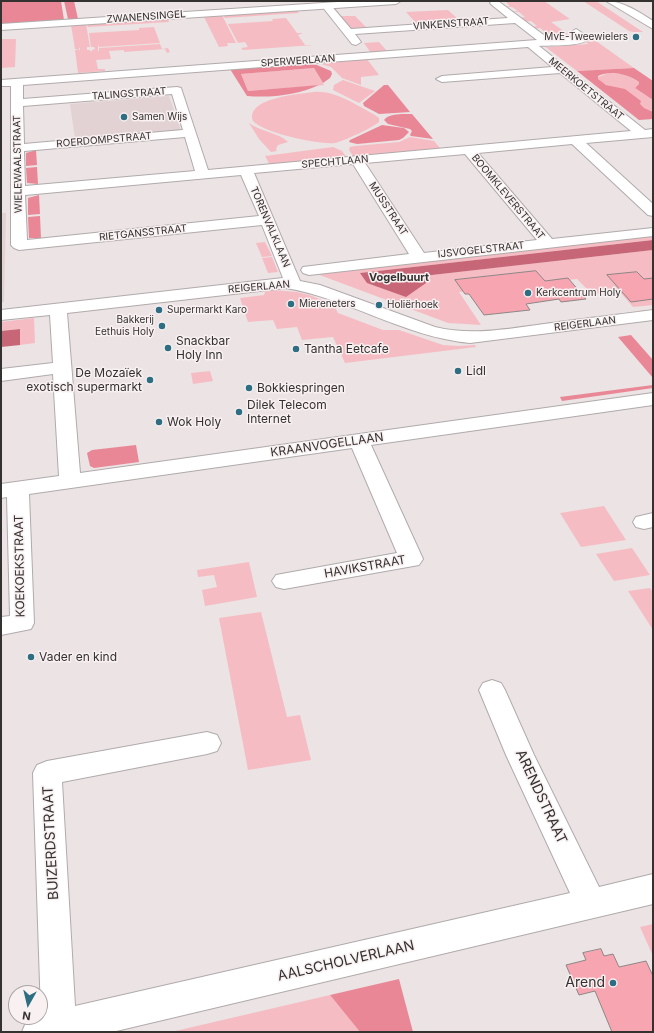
<!DOCTYPE html>
<html>
<head>
<meta charset="utf-8">
<style>
  body { margin:0 }
  #map { position:relative; width:654px; height:1033px; overflow:hidden; background:#ebe3e4; font-family:Inter,sans-serif }
  canvas { display:block }
  .frame { position:absolute; inset:0; border:2px solid #343131; pointer-events:none }
  .north { position:absolute; left:8px; top:985px; width:40px; height:40px; box-sizing:border-box; background:#f8f0f1; border:1px solid #aaa4a4; border-radius:50%; rotate:188deg; font-size:11px; font-weight:700; line-height:16px; text-align:center; color:#343131 }
  .north::after { content:''; display:block; margin:auto; width:14px; height:18px; background:#2e6e82; clip-path:polygon(50% 0,100% 100%,50% 72%,0 100%) }
</style>
</head>
<body>
<div id="map">
<canvas width="654" height="1033"></canvas>
<div class="frame"></div>
<div class="north">N</div>
</div>
<script>
const ctx = document.querySelector('canvas').getContext('2d');
ctx.lineJoin = 'round';
function paint(path, color) { ctx.fillStyle = color; ctx.fill(path, 'evenodd'); }
function strokePath(path, color, width, dash) { ctx.strokeStyle = color; ctx.lineWidth = width; ctx.lineCap = dash ? 'butt' : 'round'; ctx.setLineDash(dash || []); ctx.stroke(path); }
function label(font, color, halo, rows, align = 'center') {
  ctx.font = font + ' Inter,sans-serif'; ctx.lineWidth = 3; ctx.setLineDash([]); ctx.textBaseline = 'middle'; ctx.strokeStyle = halo; ctx.fillStyle = color; for (const [text, x, y, turn = 0] of rows) {
    ctx.save(); ctx.translate(x, y); ctx.rotate((+turn || 0) * Math.PI / 180); ctx.textAlign = isNaN(turn) ? turn : align; if (halo) ctx.strokeText(text, 0, 0); ctx.fillText(text, 0, 0); ctx.restore();
  }
}
const built = new Path2D(`
  M 169,96 L 181,130 L 75,139 L 70,104 Z
  M 1,213 L 6,213 L 4,302 L 1,302 Z`);
const green = new Path2D(`
  M 493,1 L 544,1 L 570,19 L 551,22 L 572,37 C 565,38 558,36 551,37 L 547,33 L 540,34 L 545,32 L 540,28 L 533,29 L 531,27 L 537,26 L 531,21 L 524,22 L 519,18 L 525,17 L 519,12 L 511,12 L 518,11 L 512,7 L 504,7 L 510,6 L 505,1 Z
  M 583,1 L 596,1 L 643,32 L 633,32 L 629,31 Z
  M 297,10 L 299,13 L 225,18 L 223,15 Z
  M 448,10 L 459,20 L 416,23 L 406,12 Z
  M 222,15 L 236,43 L 227,43 L 228,46 L 219,47 L 204,17 Z
  M 341,16 L 355,16 L 367,28 L 352,30 Z
  M 286,18 L 297,33 L 303,33 L 298,35 L 305,45 L 314,45 L 243,50 L 241,48 L 248,47 L 245,42 L 238,43 L 228,24 L 273,21 L 272,19 Z
  M 168,19 L 169,22 L 88,27 L 87,24 Z
  M 86,24 L 90,47 L 87,47 L 87,50 L 90,50 L 91,52 L 92,50 L 95,49 L 94,47 L 91,47 L 89,33 L 139,30 L 139,28 L 154,27 L 160,43 L 99,47 L 98,45 L 98,51 L 99,51 L 99,48 L 160,44 L 162,49 L 168,48 L 170,52 L 167,53 L 165,49 L 124,52 L 124,50 L 109,51 L 111,59 L 96,60 L 98,69 L 105,69 L 105,71 L 78,73 L 75,50 L 79,49 L 80,51 L 80,47 L 79,49 L 75,49 L 71,25 Z
  M 1,39 L 16,39 L 15,67 L 1,68 Z
  M 596,41 L 634,68 L 577,71 L 543,45 L 548,47 L 588,44 L 586,42 Z
  M 379,42 L 387,51 L 371,53 L 364,43 Z
  M 367,59 L 379,75 L 361,77 L 361,85 L 342,78 L 331,67 L 321,64 Z
  M 314,68 L 324,85 L 248,91 L 241,74 Z
  M 609,73 L 624,74 L 639,82 L 639,84 L 635,88 L 653,100 L 653,112 C 638,109 628,94 615,88 C 609,85 603,85 598,79 L 598,77 Z
  M 343,80 L 375,91 L 359,103 L 333,90 L 334,85 Z
  M 313,92 C 335,90 356,105 375,115 L 379,118 L 379,122 C 372,128 344,141 335,143 C 319,145 264,133 253,121 C 245,98 299,94 313,92 Z
  M 249,123 C 261,132 280,133 288,142 L 278,145 L 276,149 L 277,151 L 271,152 L 259,139 Z
  M 410,137 L 434,141 L 441,149 L 353,156 L 349,150 L 350,147 L 355,146 L 399,142 Z
  M 333,147 L 342,151 L 347,158 L 339,157 L 270,165 L 265,156 Z
  M 653,233 L 653,240 L 361,273 L 422,276 L 653,250 L 653,305 L 633,307 L 620,292 L 592,294 L 577,279 L 459,292 L 481,325 L 448,323 L 309,271 Z
  M 265,242 L 272,256 L 262,257 L 256,243 Z
  M 272,257 L 278,272 L 268,273 L 262,258 Z
  M 273,290 L 297,292 L 309,295 L 333,304 L 338,313 L 383,330 L 399,330 L 443,345 L 458,346 L 475,345 L 476,347 L 345,363 L 333,337 L 302,340 L 297,327 L 277,329 L 273,320 L 248,322 L 240,298 L 264,295 L 265,292 Z
  M 34,318 L 35,343 L 20,345 L 20,329 L 1,331 L 1,322 Z
  M 210,371 L 213,381 L 193,384 L 191,373 Z
  M 604,506 L 626,540 L 581,547 L 560,513 Z
  M 632,548 L 650,575 L 614,581 L 596,554 Z
  M 249,562 L 257,597 L 205,606 L 202,590 L 217,587 L 214,575 L 198,577 L 197,570 Z
  M 650,588 L 653,592 L 653,630 L 628,591 Z
  M 261,612 L 287,717 L 300,715 L 311,760 L 248,770 L 219,618 Z
  M 653,924 L 653,956 L 640,927 Z
  M 330,995 L 360,1032 L 171,1032 Z`);
const forest = new Path2D(`
  M 1,1 L 61,1 L 64,20 L 1,24 Z
  M 64,1 L 74,1 L 78,19 L 68,19 Z
  M 312,63 L 331,71 L 332,74 L 330,78 L 323,83 L 314,68 L 241,74 L 248,91 L 319,85 C 298,95 271,98 247,96 L 230,69 Z
  M 634,68 L 653,81 L 653,100 L 635,88 L 639,84 L 639,82 C 627,74 612,70 598,76 L 598,79 L 606,85 L 625,89 L 641,101 L 640,104 L 644,108 L 653,112 L 653,119 L 639,120 L 577,71 Z
  M 384,85 L 388,85 L 410,112 L 379,114 L 364,106 L 363,103 Z
  M 412,114 L 433,139 L 411,136 L 410,135 L 412,131 L 410,129 L 388,124 L 384,120 C 389,113 403,114 412,114 Z
  M 382,125 L 404,128 L 409,132 L 403,138 L 399,140 L 357,144 L 349,142 L 350,140 Z
  M 36,150 L 37,165 L 26,166 L 26,153 Z
  M 37,167 L 38,184 L 27,183 L 26,168 Z
  M 39,195 L 40,214 L 28,215 L 28,198 Z
  M 40,216 L 41,238 L 29,238 L 28,217 Z
  M 631,335 L 653,360 L 653,378 L 618,337 Z
  M 653,385 L 653,388 L 562,401 L 560,397 Z
  M 136,445 L 139,462 L 94,468 L 90,466 L 87,453 L 92,450 Z
  M 399,979 L 413,1032 L 360,1032 L 330,995 Z`);
const water = new Path2D(`
  M 653,240 L 653,250 L 423,276 L 426,283 L 406,297 L 367,283 L 360,273 Z
  M 20,329 L 20,345 L 1,347 L 1,331 Z`);
const building = new Path2D(`
  M 536,271 L 545,281 L 568,278 L 586,299 L 561,302 L 559,299 L 526,304 L 530,310 L 484,315 L 469,294 L 465,294 L 455,280 Z
  M 637,272 L 644,279 L 653,278 L 653,299 L 631,302 L 607,275 Z
  M 601,949 L 604,956 L 613,954 L 619,967 L 646,961 L 653,976 L 653,1032 L 612,1032 L 595,991 L 579,995 L 566,965 L 586,960 L 583,953 Z`);
const minor = new Path2D(`
  M 492,1 L 498,1 L 549,39 L 577,37 L 571,32 L 576,29 L 590,38 C 583,47 551,45 539,46 L 645,130 L 653,129 L 653,137 L 586,143 L 653,204 L 653,216 L 648,215 L 572,144 L 478,153 L 552,239 L 653,228 L 653,236 L 309,275 L 303,273 L 301,270 L 303,267 L 409,254 L 353,164 L 254,173 L 300,281 L 320,285 L 435,327 C 471,336 507,329 544,324 C 580,319 617,315 653,310 L 653,320 L 470,343 C 405,337 350,299 286,288 L 67,313 L 80,473 L 653,393 L 653,405 L 371,445 L 423,559 L 419,565 L 284,589 L 276,587 L 272,581 L 276,575 L 397,553 L 352,448 L 29,494 L 34,623 L 31,629 L 1,635 L 1,617 L 10,616 L 7,497 L 1,498 L 1,484 L 59,476 L 53,374 L 1,381 L 1,369 L 53,363 L 50,315 L 1,320 L 1,310 L 283,278 L 262,225 L 19,250 L 14,248 L 11,245 L 11,86 L 1,86 L 1,80 L 537,40 L 515,23 L 355,34 L 361,42 L 356,45 L 352,44 L 321,5 L 323,3 L 329,3 L 351,29 L 508,18 L 492,5 L 490,3 ZM 528,47 L 552,67 L 442,76 L 436,79 L 442,82 L 560,73 L 631,131 L 208,170 L 181,88 L 177,87 L 23,99 L 23,85 ZM 172,94 L 183,130 L 24,144 L 23,106 ZM 185,137 L 195,171 L 25,186 L 24,151 ZM 465,154 L 537,240 L 424,253 L 365,163 ZM 241,175 L 259,216 L 27,240 L 25,195 Z
  M 653,513 L 653,527 L 644,529 L 636,527 L 633,522 L 636,517 Z
  M 492,680 L 501,683 L 505,690 L 534,755 L 599,887 L 653,874 L 653,904 L 112,1032 L 22,1032 L 27,1020 L 33,1017 L 40,1017 L 41,1014 L 33,773 L 37,765 L 47,761 L 207,732 L 217,735 L 221,743 L 217,751 L 207,754 L 62,782 L 75,1006 L 570,893 L 506,755 L 479,690 L 483,683 Z`);
const tertiary = new Path2D(`
  M 353,1 L 401,1 L 396,4 L 1,30 L 1,24 Z
  M 606,1 C 623,1 639,12 653,21 L 653,29 Z`);
const markers = [
  [636,37,4,"#2e6e82"],
  [124,117,4,"#2e6e82"],
  [528,293,4,"#2e6e82"],
  [291,304,4,"#2e6e82"],
  [379,305,4,"#2e6e82"],
  [159,310,4,"#2e6e82"],
  [162,326,4,"#2e6e82"],
  [168,348,4,"#2e6e82"],
  [296,349,4,"#2e6e82"],
  [458,371,4,"#2e6e82"],
  [150,380,4,"#2e6e82"],
  [249,388,4,"#2e6e82"],
  [239,412,4,"#2e6e82"],
  [159,422,4,"#2e6e82"],
  [31,657,4,"#2e6e82"],
  [613,983,4,"#2e6e82"]
];
const farStreetnames = [
  ["ZWANENSINGEL",146,17,-4],
  ["VINKENSTRAAT",451,24,-4],
  ["SPERWERLAAN",298,61,-4],
  ["MEERKOETSTRAAT",586,89,39],
  ["TALINGSTRAAT",129,94,-4],
  ["ROERDOMPSTRAAT",104,140,-5],
  ["SPECHTLAAN",335,162,-5],
  ["WIELEWAALSTRAAT",18,164,-91],
  ["BOOMKLEVERSTRAAT",508,197,50],
  ["MUSSTRAAT",388,209,57],
  ["TORENVALKLAAN",270,227,67],
  ["RIETGANSSTRAAT",143,233,-6],
  ["IJSVOGELSTRAAT",481,250,-6],
  ["REIGERLAAN",259,287,-5],
  ["REIGERLAAN",585,324,-7]
];
const farPoinames = [
  ["MvE-Tweewielers",628,37,"right"],
  ["Samen Wijs",132,117],
  ["Kerkcentrum Holy",536,293],
  ["Miereneters",299,304],
  ["Holiërhoek",387,305],
  ["Supermarkt Karo",167,310],
  ["Bakkerij",154,320,"right"],
  ["Eethuis Holy",154,332,"right"]
];
const farNeighbourhoodnames = [
  ["Vogelbuurt",399,278]
];
const poiNames = [
  ["Snackbar",176,341],
  ["Holy Inn",176,355],
  ["Tantha Eetcafe",304,349],
  ["Lidl",466,371],
  ["De Mozaïek",142,373,"right"],
  ["exotisch supermarkt",142,387,"right"],
  ["Bokkiespringen",257,388],
  ["Dilek Telecom",247,405],
  ["Internet",247,419],
  ["Wok Holy",167,422],
  ["Vader en kind",39,657]
];
const streetNames = [
  ["KRAANVOGELLAAN",327,445,-8],
  ["KOEKOEKSTRAAT",20,566,-91],
  ["HAVIKSTRAAT",365,567,-10]
];
const nearStreetnames = [
  ["ARENDSTRAAT",541,797,65],
  ["BUIZERDSTRAAT",51,843,-93],
  ["AALSCHOLVERLAAN",346,961,-13]
];
const nearPoinames = [
  ["Arend",605,983]
];
paint(built, '#e3d2d4');
paint(green, '#f5bdc3');
paint(forest, '#ea8796');
paint(water, '#c66676');
paint(building, '#f7a5b0');
strokePath(building, '#8d8686', 1);
strokePath(minor, '#b1aaab', 2);
strokePath(tertiary, '#b1aaab', 2);
paint(minor, '#fff');
paint(tertiary, '#fff');
for (const [x, y, r, color] of markers) { const dot = new Path2D(); dot.arc(x, y, r, 0, 2 * Math.PI); ctx.fillStyle = color; ctx.fill(dot); strokePath(dot, '#f8f0f1', 1.5); }
label('10px', '#343131', '#f8f0f1', farStreetnames);
label('10px', '#343131', '#f8f0f1', farPoinames, 'left');
label('bold 11px', '#343131', '#f8f0f1', farNeighbourhoodnames);
label('12px', '#343131', '#f8f0f1', poiNames, 'left');
label('12px', '#343131', '#f8f0f1', streetNames);
label('14px', '#343131', '#f8f0f1', nearStreetnames);
label('14px', '#343131', '#f8f0f1', nearPoinames, 'right');
</script>
</body>
</html>
